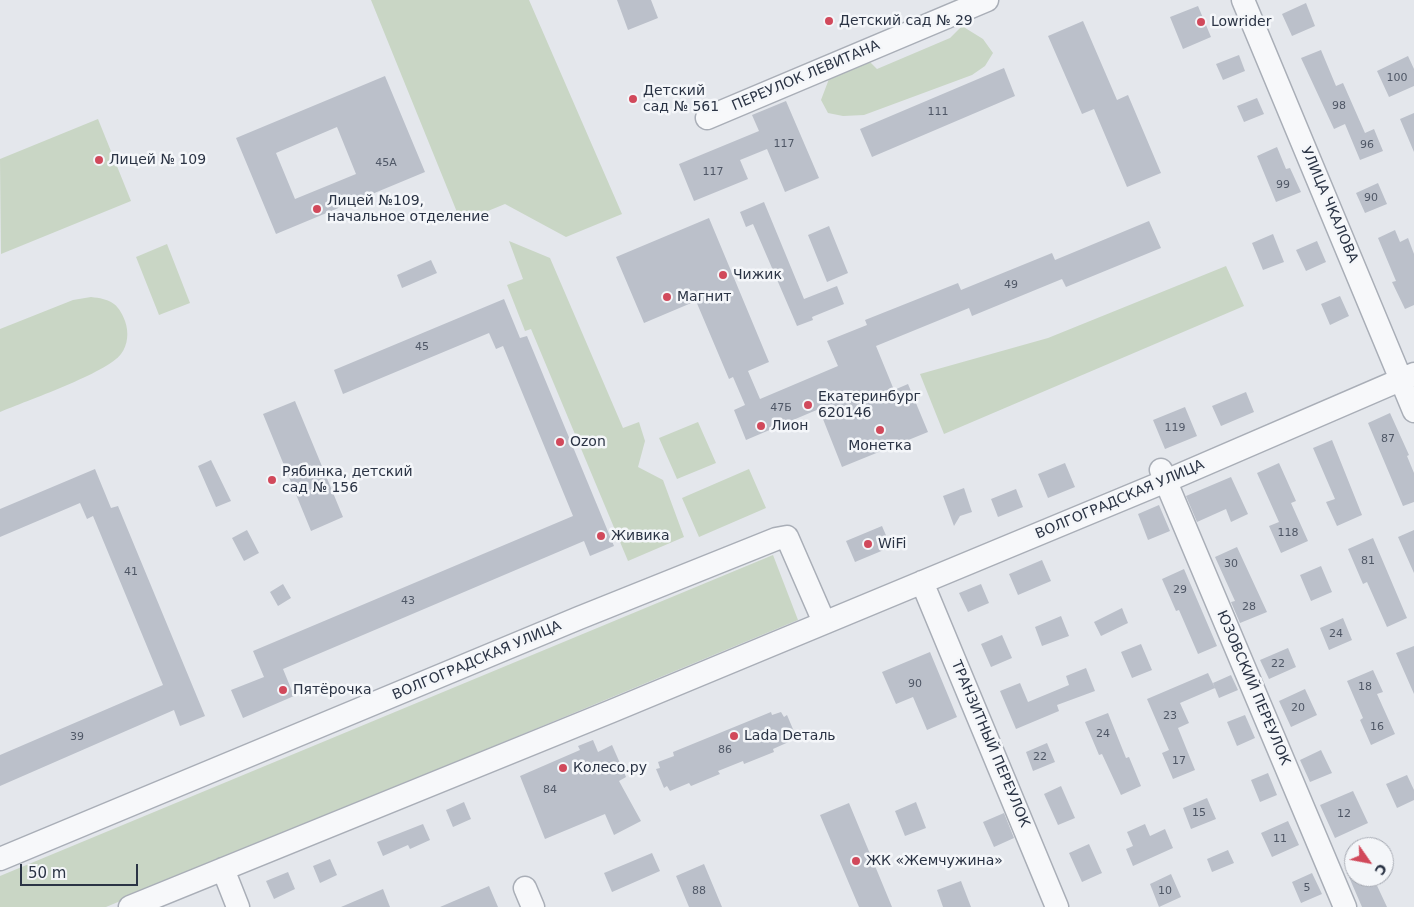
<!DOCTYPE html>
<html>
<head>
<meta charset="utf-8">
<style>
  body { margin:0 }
  #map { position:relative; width:1414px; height:907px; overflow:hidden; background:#e4e7ec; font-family:"DejaVu Sans",sans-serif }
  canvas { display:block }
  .north { position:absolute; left:1344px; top:837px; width:50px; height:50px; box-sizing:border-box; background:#f4f6f9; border:1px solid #a4a8b1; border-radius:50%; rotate:123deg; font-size:14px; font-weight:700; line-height:20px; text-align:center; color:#2b3445 }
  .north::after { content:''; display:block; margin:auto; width:18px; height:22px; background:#d1495b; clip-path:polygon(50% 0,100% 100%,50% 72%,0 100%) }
  .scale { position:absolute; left:20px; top:864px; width:118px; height:22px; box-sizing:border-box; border:2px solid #2b3445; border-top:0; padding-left:6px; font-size:15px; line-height:18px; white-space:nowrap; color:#2b3445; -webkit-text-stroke:4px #f4f6f9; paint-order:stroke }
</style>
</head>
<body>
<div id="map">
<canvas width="1414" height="907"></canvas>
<div class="north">С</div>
<div class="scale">50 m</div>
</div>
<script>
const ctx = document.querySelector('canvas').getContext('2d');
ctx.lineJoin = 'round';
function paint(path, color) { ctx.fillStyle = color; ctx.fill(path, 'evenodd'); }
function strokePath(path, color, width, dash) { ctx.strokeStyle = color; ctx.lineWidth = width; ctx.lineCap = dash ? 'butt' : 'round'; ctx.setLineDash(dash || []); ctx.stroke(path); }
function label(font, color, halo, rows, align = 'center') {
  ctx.font = font + ' "DejaVu Sans",sans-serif'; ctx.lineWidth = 5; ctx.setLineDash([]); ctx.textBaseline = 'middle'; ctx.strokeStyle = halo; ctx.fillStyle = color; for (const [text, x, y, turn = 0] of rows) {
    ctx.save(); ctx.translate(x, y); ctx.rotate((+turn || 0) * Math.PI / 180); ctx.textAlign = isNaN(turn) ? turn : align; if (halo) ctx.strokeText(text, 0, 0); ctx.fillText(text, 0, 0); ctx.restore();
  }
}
const green = new Path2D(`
  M 371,0 L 529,0 L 622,214 L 566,237 L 505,204 L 461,222 Z
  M 962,26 L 983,39 L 993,53 L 985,66 L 972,75 L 864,115 L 843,116 L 828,113 L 821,100 L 832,71 L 866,58 L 877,69 L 950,38 Z
  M 98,119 L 131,201 L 1,254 L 0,159 Z
  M 509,241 L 550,258 L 623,428 L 639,422 L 645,441 L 638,467 L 663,480 L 684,537 L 628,561 L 531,329 L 525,331 L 507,285 L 523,279 Z
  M 167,244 L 190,303 L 159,315 L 136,257 Z
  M 1226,266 L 1244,306 L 944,434 L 920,374 L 1048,338 Z
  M 91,297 C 109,299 118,302 125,321 C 129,332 128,345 121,354 C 107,373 26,401 0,412 L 0,329 L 73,300 Z
  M 698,422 L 716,463 L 677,479 L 659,438 Z
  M 749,469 L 766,508 L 699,537 L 682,498 Z
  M 773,555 L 798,620 L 106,907 L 0,907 L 0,876 Z`);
const building = new Path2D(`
  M 617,0 L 651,0 L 658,18 L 628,30 Z
  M 1306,3 L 1315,26 L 1292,36 L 1282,14 Z
  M 1198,6 L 1211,37 L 1183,49 L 1170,17 Z
  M 1083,21 L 1117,100 L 1128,95 L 1161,173 L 1127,187 L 1094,109 L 1082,114 L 1048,36 Z
  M 1321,50 L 1336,86 L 1343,83 L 1365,133 L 1374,129 L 1383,151 L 1360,160 L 1345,124 L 1334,129 L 1301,58 Z
  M 1239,55 L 1245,71 L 1223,80 L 1216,64 Z
  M 1408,56 L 1414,69 L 1414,86 L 1389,97 L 1377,71 Z
  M 1004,68 L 1015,96 L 872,157 L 860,129 Z
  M 385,76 L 425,172 L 276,234 L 236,138 ZM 337,127 L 356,174 L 295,199 L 276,153 Z
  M 1257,98 L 1264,114 L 1244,122 L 1237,106 Z
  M 786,101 L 819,178 L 785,192 L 767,149 L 740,160 L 748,179 L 694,201 L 679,164 L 759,131 L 752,115 Z
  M 1414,113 L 1414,152 L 1400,119 Z
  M 1277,147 L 1286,169 L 1290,168 L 1301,192 L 1276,202 L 1257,156 Z
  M 1378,183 L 1387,204 L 1365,213 L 1356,193 Z
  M 764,202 L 804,299 L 837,286 L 844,304 L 812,317 L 813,320 L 797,326 L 753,224 L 746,227 L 740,212 Z
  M 709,218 L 769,362 L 748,371 L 760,399 L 838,366 L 827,341 L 867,325 L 865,320 L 958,283 L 961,290 L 1052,253 L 1055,260 L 1149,221 L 1161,248 L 1066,287 L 1062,279 L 972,316 L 969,308 L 876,346 L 894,390 L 908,384 L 928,432 L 842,467 L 819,409 L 746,440 L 734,410 L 745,405 L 733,377 L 729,379 L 696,301 L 644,323 L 616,257 Z
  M 829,226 L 848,273 L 827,282 L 808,235 Z
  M 1395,230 L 1400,242 L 1408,238 L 1414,254 L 1414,305 L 1405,309 L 1392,282 L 1396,281 L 1378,238 Z
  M 1273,234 L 1284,262 L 1263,270 L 1252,243 Z
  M 1317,241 L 1326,262 L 1306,271 L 1296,250 Z
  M 431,260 L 437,273 L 402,288 L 397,275 Z
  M 1340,296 L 1349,316 L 1330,325 L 1321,304 Z
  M 504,299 L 520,338 L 527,336 L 614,546 L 590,556 L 584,541 L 283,669 L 294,696 L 243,718 L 231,690 L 264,677 L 253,651 L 573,516 L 503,346 L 496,349 L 489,333 L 343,394 L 334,370 Z
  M 1246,392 L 1254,412 L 1221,426 L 1212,406 Z
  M 295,401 L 343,517 L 311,531 L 263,414 Z
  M 1185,407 L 1197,436 L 1165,449 L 1153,420 Z
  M 1390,413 L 1409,455 L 1407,456 L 1414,473 L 1414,502 L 1403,506 L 1368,423 Z
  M 1332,440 L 1362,515 L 1337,526 L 1326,502 L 1335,499 L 1313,448 Z
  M 211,460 L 231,501 L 216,507 L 198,466 Z
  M 1065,463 L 1075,487 L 1048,498 L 1038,474 Z
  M 1279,463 L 1296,501 L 1291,503 L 1308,541 L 1281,553 L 1269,526 L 1279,522 L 1257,473 Z
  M 95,469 L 111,508 L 118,506 L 205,716 L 180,726 L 174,710 L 0,786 L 0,755 L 163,685 L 93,516 L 87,519 L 80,503 L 0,537 L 0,509 Z
  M 1231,477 L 1248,514 L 1231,522 L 1226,509 L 1197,522 L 1186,496 Z
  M 964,488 L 972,512 L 960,516 L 954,526 L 943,496 Z
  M 1016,489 L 1023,507 L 998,517 L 991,499 Z
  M 1159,505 L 1170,531 L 1148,540 L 1138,514 Z
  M 882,526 L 891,547 L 855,562 L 846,541 Z
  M 247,530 L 259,553 L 244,561 L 232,538 Z
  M 1414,530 L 1414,573 L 1398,537 Z
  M 1373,538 L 1407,618 L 1387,627 L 1367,582 L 1363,584 L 1348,549 Z
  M 1237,547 L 1267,612 L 1240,623 L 1231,602 L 1235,601 L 1215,557 Z
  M 1042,560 L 1051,581 L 1018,595 L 1009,574 Z
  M 1321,566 L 1332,592 L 1311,601 L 1300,575 Z
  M 1184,569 L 1217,646 L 1198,654 L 1179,610 L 1176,611 L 1162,579 Z
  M 283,584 L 291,598 L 278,606 L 270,592 Z
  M 981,584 L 989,603 L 968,612 L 959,593 Z
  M 1122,608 L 1128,623 L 1101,636 L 1094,622 Z
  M 1061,616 L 1069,636 L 1042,646 L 1035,627 Z
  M 1343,618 L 1352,640 L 1329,650 L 1320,628 Z
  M 1002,635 L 1012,658 L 991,667 L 981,644 Z
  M 1141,644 L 1152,670 L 1132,678 L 1121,652 Z
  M 1414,646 L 1414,694 L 1396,653 Z
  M 1288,648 L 1296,667 L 1269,679 L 1260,660 Z
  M 930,652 L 957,717 L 927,730 L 913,697 L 896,704 L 882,672 Z
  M 1086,668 L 1095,691 L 1057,705 L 1059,711 L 1016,729 L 1000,691 L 1020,683 L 1028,702 L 1069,685 L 1066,676 Z
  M 1373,670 L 1383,692 L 1377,694 L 1395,734 L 1371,745 L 1360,720 L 1363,718 L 1347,681 Z
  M 1208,673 L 1215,688 L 1180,703 L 1189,723 L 1178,728 L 1195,770 L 1173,779 L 1162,753 L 1169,750 L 1147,699 Z
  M 1231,675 L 1238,690 L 1219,698 L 1213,683 Z
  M 1305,689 L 1317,715 L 1291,727 L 1279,701 Z
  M 771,712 L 772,715 L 781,712 L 784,717 L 787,715 L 795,734 L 791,736 L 793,740 L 773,749 L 774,752 L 744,764 L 743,761 L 718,771 L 720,774 L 691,786 L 689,783 L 670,791 L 667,786 L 664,788 L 656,769 L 660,768 L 658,762 L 674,756 L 673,752 Z
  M 1108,713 L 1126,758 L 1129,757 L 1141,786 L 1121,795 L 1102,754 L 1099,755 L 1085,722 Z
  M 1245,715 L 1255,738 L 1237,746 L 1227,722 Z
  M 593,740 L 598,752 L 612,745 L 626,777 L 619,781 L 641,821 L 614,835 L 605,814 L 545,839 L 520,776 L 580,750 L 578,746 Z
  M 1047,743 L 1055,762 L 1033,771 L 1026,752 Z
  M 1321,750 L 1332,773 L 1310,782 L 1300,760 Z
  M 1268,773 L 1277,795 L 1260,802 L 1251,780 Z
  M 1407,775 L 1414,790 L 1414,800 L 1397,808 L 1386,784 Z
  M 1061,786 L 1075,818 L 1058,825 L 1044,794 Z
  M 1353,791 L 1368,823 L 1335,838 L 1320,805 Z
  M 1207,798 L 1216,819 L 1191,829 L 1183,808 Z
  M 464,802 L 471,819 L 453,827 L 446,810 Z
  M 916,802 L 926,828 L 905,836 L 895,811 Z
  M 849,803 L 892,907 L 859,907 L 820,815 Z
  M 1004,813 L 1014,838 L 994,847 L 983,822 Z
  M 1288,821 L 1299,845 L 1272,857 L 1261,833 Z
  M 423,824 L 430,840 L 410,849 L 408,845 L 383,856 L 377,842 Z
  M 1145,824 L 1150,836 L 1165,829 L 1173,848 L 1133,866 L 1126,849 L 1133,846 L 1127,832 Z
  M 1089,844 L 1102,873 L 1082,882 L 1069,853 Z
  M 1228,850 L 1234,863 L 1212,872 L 1207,859 Z
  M 652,853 L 660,871 L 612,892 L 604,873 Z
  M 330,859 L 337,875 L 320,883 L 313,866 Z
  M 704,864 L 722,907 L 689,907 L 676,876 Z
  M 288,872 L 295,889 L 274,899 L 266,881 Z
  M 1312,873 L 1322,894 L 1301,903 L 1292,882 Z
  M 1171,874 L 1181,897 L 1159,907 L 1150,884 Z
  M 1349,877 L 1373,877 L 1387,907 L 1362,907 Z
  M 961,881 L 971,907 L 943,907 L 937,890 Z
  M 489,886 L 498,907 L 440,907 Z
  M 383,889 L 390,907 L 341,907 Z`);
const minor = new Path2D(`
  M 1243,0 L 1414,411
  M 707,118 L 987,0
  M 1161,470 L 1345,907
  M 922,582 L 1057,907
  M 0,859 L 579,618 L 776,539 L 787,537 L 824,622
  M 223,869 L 238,907
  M 525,888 L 533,907
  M 130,907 L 612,711 L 1166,481 L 1414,374`);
const markers = [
  [829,21,5,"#d1495b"],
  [1201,22,5,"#d1495b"],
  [633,99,5,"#d1495b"],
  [99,160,5,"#d1495b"],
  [317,209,5,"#d1495b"],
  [723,275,5,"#d1495b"],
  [667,297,5,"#d1495b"],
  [808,405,5,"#d1495b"],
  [761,426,5,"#d1495b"],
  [880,430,5,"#d1495b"],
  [560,442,5,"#d1495b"],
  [272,480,5,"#d1495b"],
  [601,536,5,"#d1495b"],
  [868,544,5,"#d1495b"],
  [283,690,5,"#d1495b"],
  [734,736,5,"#d1495b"],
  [563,768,5,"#d1495b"],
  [856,861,5,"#d1495b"]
];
const numberNames = [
  ["100",1397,78],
  ["98",1339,106],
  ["111",938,112],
  ["117",784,144],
  ["96",1367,145],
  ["45А",386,163],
  ["117",713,172],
  ["99",1283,185],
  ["90",1371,198],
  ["49",1011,285],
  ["45",422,347],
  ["47Б",781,408],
  ["119",1175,428],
  ["87",1388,439],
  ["118",1288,533],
  ["81",1368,561],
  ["30",1231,564],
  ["41",131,572],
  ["29",1180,590],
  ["43",408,601],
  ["28",1249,607],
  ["24",1336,634],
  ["22",1278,664],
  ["90",915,684],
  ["18",1365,687],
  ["20",1298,708],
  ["23",1170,716],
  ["16",1377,727],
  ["24",1103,734],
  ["39",77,737],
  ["86",725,750],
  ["22",1040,757],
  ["17",1179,761],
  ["84",550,790],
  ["15",1199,813],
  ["12",1344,814],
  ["11",1280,839],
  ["5",1307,888],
  ["88",699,891],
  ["10",1165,891]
];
const poiNames = [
  ["Детский сад № 29",839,21],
  ["Lowrider",1211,22],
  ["Детский",643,91],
  ["сад № 561",643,107],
  ["Лицей № 109",109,160],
  ["Лицей №109,",327,201],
  ["начальное отделение",327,217],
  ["Чижик",733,275],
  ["Магнит",677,297],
  ["Екатеринбург",818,397],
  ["620146",818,413],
  ["Лион",771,426],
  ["Ozon",570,442],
  ["Монетка",880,446,"center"],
  ["Рябинка, детский",282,472],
  ["сад № 156",282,488],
  ["Живика",611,536],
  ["WiFi",878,544],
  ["Пятёрочка",293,690],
  ["Lada Dеталь",744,736],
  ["Колесо.ру",573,768],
  ["ЖК «Жемчужина»",866,861]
];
const streetNames = [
  ["ПЕРЕУЛОК ЛЕВИТАНА",806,76,-23],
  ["УЛИЦА ЧКАЛОВА",1329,205,67],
  ["ВОЛГОГРАДСКАЯ УЛИЦА",1120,500,-23],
  ["ВОЛГОГРАДСКАЯ УЛИЦА",477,661,-23],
  ["ЮЗОВСКИЙ ПЕРЕУЛОК",1253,688,67],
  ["ТРАНЗИТНЫЙ ПЕРЕУЛОК",990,744,67]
];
paint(green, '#c9d6c5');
paint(building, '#bbc0ca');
strokePath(minor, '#a9aeb7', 25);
strokePath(minor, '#f7f8fa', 22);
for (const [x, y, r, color] of markers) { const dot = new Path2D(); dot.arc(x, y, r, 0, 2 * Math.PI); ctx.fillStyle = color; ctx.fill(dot); strokePath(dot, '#f4f6f9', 2); }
label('11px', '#4f5766', null, numberNames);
label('14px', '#2b3445', '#f4f6f9', poiNames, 'left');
label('14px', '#2b3445', '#f4f6f9', streetNames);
</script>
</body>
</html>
